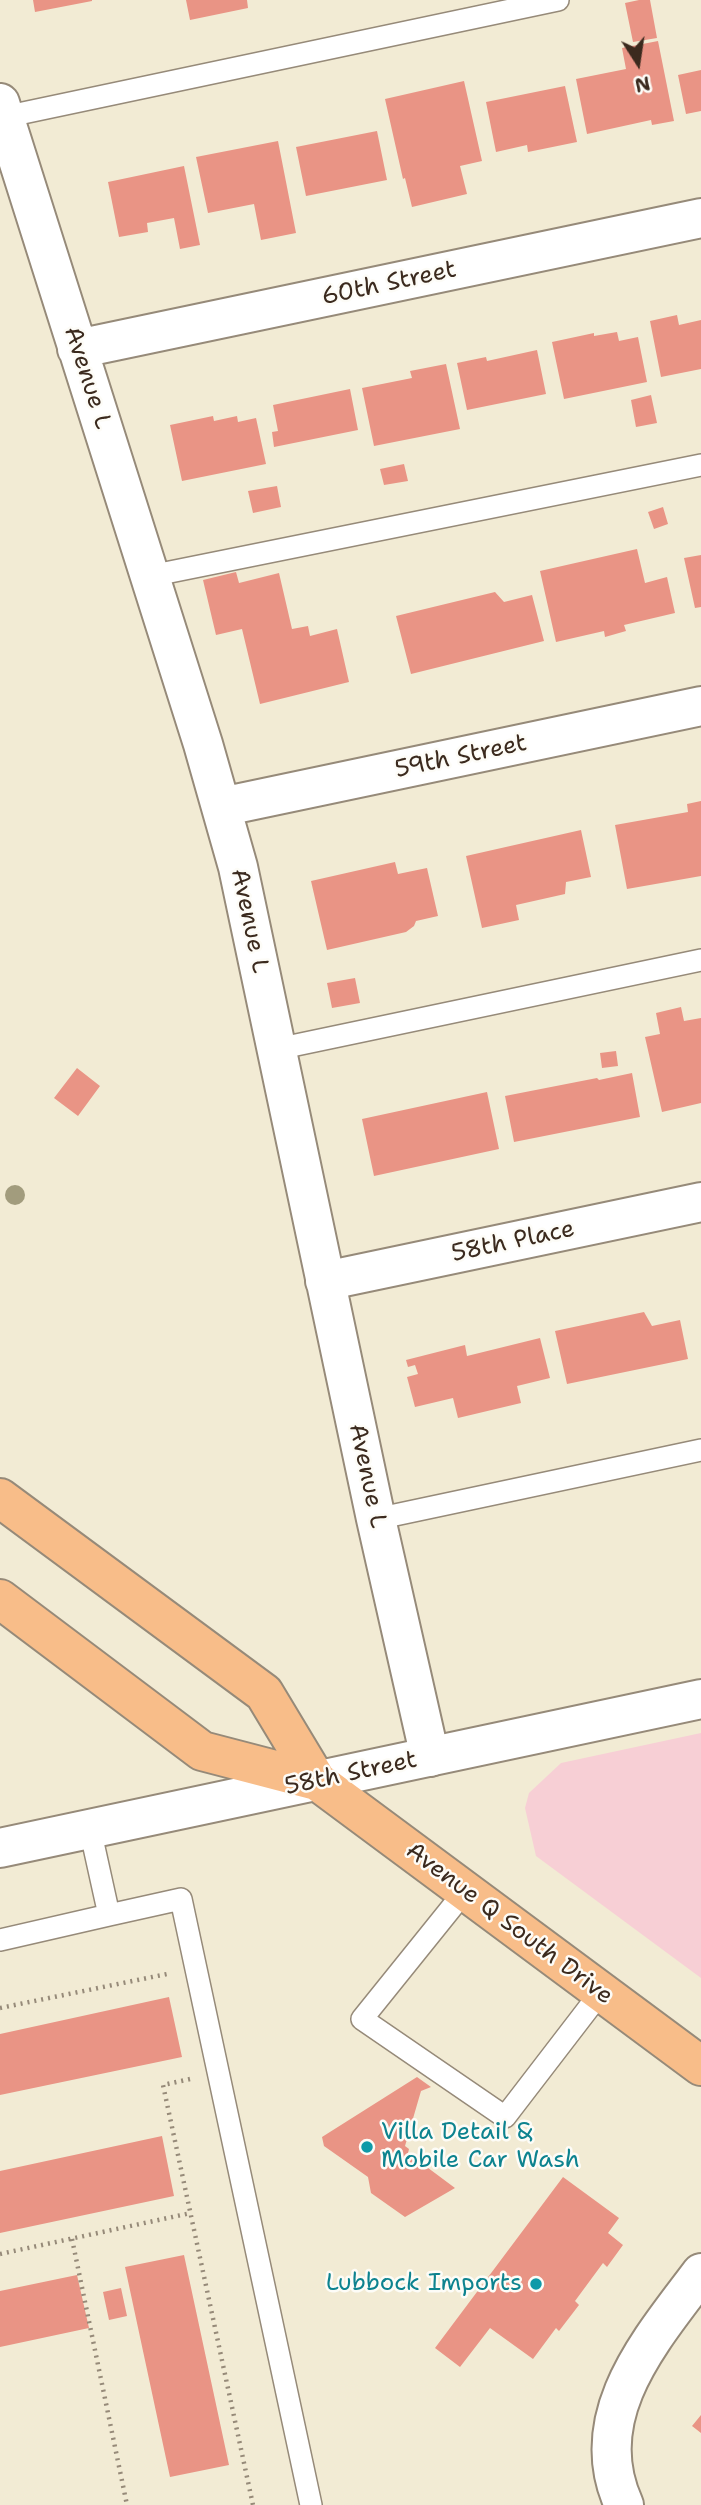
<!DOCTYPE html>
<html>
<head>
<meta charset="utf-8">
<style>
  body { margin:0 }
  #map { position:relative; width:701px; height:2505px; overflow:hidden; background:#f2ebd4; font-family:"Shantell Sans",sans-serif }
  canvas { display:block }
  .north { position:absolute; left:603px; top:28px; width:70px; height:70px; -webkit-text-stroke:5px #fdfcf7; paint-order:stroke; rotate:168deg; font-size:19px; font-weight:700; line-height:28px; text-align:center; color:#3b2a1e }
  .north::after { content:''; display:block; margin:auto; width:24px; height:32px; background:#3b2a1e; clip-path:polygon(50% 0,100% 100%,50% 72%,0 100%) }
</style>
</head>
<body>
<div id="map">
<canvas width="701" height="2505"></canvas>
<div class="north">N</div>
</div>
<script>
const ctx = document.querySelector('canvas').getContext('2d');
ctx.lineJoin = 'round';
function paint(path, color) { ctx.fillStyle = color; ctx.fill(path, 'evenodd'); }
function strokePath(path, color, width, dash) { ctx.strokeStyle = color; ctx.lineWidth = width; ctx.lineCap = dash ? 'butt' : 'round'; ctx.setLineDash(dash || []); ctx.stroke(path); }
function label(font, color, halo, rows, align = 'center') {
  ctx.font = font + ' "Shantell Sans",sans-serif'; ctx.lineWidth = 5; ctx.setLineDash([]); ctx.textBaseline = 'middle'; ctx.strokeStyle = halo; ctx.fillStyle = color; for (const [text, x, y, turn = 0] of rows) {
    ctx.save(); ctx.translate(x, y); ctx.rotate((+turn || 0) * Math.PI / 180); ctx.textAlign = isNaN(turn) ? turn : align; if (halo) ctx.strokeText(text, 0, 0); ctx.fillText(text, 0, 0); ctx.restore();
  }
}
const built = new Path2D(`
  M 701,1733 L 701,1978 L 536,1856 L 525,1808 L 529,1793 L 561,1763 Z`);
const building = new Path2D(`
  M 33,0 L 92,0 L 92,1 L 35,12 Z
  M 186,0 L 247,0 L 248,8 L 190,20 Z
  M 639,0 L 650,0 L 657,38 L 633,42 L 625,3 Z
  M 658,41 L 674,121 L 652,125 L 651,120 L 587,134 L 576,79 L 626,69 L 622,48 Z
  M 701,70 L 701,111 L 686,114 L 678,75 Z
  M 464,81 L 482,161 L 460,166 L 467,194 L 412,207 L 405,178 L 403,179 L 385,99 Z
  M 565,86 L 577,142 L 528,152 L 527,145 L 496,152 L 486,102 Z
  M 377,131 L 387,180 L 306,196 L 296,147 Z
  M 278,141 L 296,233 L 261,240 L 254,204 L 208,213 L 196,157 Z
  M 184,166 L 200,245 L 180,249 L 174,218 L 147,223 L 148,232 L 119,237 L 108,182 Z
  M 677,315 L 679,325 L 701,320 L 701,369 L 661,377 L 650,321 Z
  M 617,332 L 619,341 L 638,337 L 647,382 L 564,399 L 552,342 L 594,333 L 594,336 Z
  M 537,350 L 546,394 L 467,410 L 457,363 L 486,357 L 487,361 Z
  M 446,364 L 460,429 L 374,446 L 362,388 L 412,378 L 410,371 Z
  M 350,389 L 358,430 L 274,447 L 272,432 L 278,431 L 273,405 Z
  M 651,395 L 657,423 L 636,427 L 631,400 Z
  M 213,416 L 214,421 L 237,416 L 238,422 L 256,418 L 266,464 L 182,481 L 170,425 Z
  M 404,464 L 408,481 L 384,485 L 380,469 Z
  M 277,486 L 281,507 L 253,513 L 248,491 Z
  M 663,507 L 668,524 L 654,529 L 648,512 Z
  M 637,549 L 645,583 L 667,577 L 675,613 L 624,625 L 626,631 L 605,637 L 604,631 L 556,642 L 540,571 Z
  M 701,555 L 701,607 L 695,608 L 684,558 Z
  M 236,572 L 239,583 L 279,573 L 292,629 L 308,626 L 310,636 L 337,629 L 349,682 L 260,704 L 242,629 L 216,635 L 203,580 Z
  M 495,592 L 504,602 L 532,595 L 544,641 L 411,674 L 396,616 Z
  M 701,801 L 701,876 L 627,889 L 615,825 L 688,812 L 687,804 Z
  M 581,830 L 591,877 L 566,882 L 565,894 L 516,905 L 519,920 L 482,928 L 466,856 Z
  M 395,862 L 398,874 L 427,868 L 438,916 L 416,921 L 414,926 L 406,932 L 327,950 L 311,881 Z
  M 355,978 L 360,1003 L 332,1008 L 327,983 Z
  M 681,1007 L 684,1021 L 701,1018 L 701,1103 L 662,1112 L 645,1037 L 660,1034 L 656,1013 Z
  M 616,1051 L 618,1066 L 602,1068 L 600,1053 Z
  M 77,1068 L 100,1086 L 78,1116 L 54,1098 Z
  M 632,1073 L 640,1117 L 514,1142 L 505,1096 L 597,1078 L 599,1080 Z
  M 487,1092 L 499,1149 L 374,1176 L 362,1119 Z
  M 644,1312 L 652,1326 L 680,1320 L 688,1359 L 567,1384 L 555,1331 Z
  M 540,1338 L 550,1378 L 517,1386 L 521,1403 L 458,1418 L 453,1398 L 415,1407 L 407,1377 L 418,1374 L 415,1365 L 408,1367 L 406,1360 L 465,1345 L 467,1356 Z
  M 169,1997 L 182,2057 L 0,2095 L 0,2034 Z
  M 417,2077 L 431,2087 L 421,2091 L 405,2146 L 409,2149 L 408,2153 L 455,2188 L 405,2217 L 371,2193 L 368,2177 L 324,2146 L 322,2137 Z
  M 162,2136 L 174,2196 L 0,2233 L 0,2171 Z
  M 563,2177 L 619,2218 L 608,2233 L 623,2245 L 607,2267 L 603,2263 L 575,2301 L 579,2305 L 559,2331 L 556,2328 L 533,2359 L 490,2328 L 460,2367 L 435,2348 Z
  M 184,2255 L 229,2465 L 170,2477 L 125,2267 Z
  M 77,2275 L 89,2328 L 0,2347 L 0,2291 Z
  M 121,2288 L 127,2316 L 109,2320 L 103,2292 Z
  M 701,2415 L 701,2433 L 692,2426 Z`);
const path = new Path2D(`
  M 0,2008 L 167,1974
  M 190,2079 L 163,2085 L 253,2505
  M 72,2239 L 127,2505
  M 0,2254 L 191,2213`);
const service = new Path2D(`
  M 4,117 L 558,0
  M 150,576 L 701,465
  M 277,1049 L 701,960
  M 376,1519 L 701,1450
  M 90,1829 L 109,1915 L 181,1899 L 311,2505
  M 465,1891 L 362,2019 L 505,2117 L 601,1992
  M 0,1940 L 109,1915`);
const minor = new Path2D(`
  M 0,103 L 203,744 L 238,867 L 376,1519 L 430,1757
  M 77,349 L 701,218
  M 221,807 L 701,706
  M 325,1281 L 701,1202
  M 624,2505 C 583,2416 651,2340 701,2273`);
const tertiary = new Path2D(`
  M 0,1848 L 701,1699`);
const trunk = new Path2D(`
  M 0,1498 L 264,1693 L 317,1781
  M 0,1599 L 202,1751 L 317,1781 L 701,2066`);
const trees = [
  [15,1195]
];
const markers = [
  [367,2147,7,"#0f9aa8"],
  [536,2284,7,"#0f9aa8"]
];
const streetNames = [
  ["60th Street",389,284,-12],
  ["Avenue L",87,378,72],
  ["59th Street",461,757,-12],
  ["Avenue L",249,921,78],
  ["58th Place",513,1242,-12],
  ["Avenue L",367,1476,78],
  ["58th Street",351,1774,-12],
  ["Avenue Q South Drive",509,1924,37]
];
const cultureNames = [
  ["Villa Detail &",381,2133],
  ["Mobile Car Wash",381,2161],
  ["Lubbock Imports",522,2284,"right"]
];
paint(built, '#f7cfd5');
paint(building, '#e99485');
strokePath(service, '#968a79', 24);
strokePath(minor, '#968a79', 42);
strokePath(tertiary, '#968a79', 42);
strokePath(trunk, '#968a79', 42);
strokePath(path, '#968a79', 4.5, [2, 5]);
strokePath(service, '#fff', 21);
strokePath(minor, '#fff', 38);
strokePath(tertiary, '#fff', 38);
strokePath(trunk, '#f8bd89', 38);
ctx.fillStyle = '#a29c7d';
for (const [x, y] of trees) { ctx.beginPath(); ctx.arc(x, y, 10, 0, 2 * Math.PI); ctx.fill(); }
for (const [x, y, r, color] of markers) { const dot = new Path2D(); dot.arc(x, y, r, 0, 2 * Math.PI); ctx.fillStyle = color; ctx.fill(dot); strokePath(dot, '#fdfcf7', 2.5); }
label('24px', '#3b2a1e', '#fdfcf7', streetNames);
label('24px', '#0d838f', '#fdfcf7', cultureNames, 'left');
</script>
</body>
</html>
